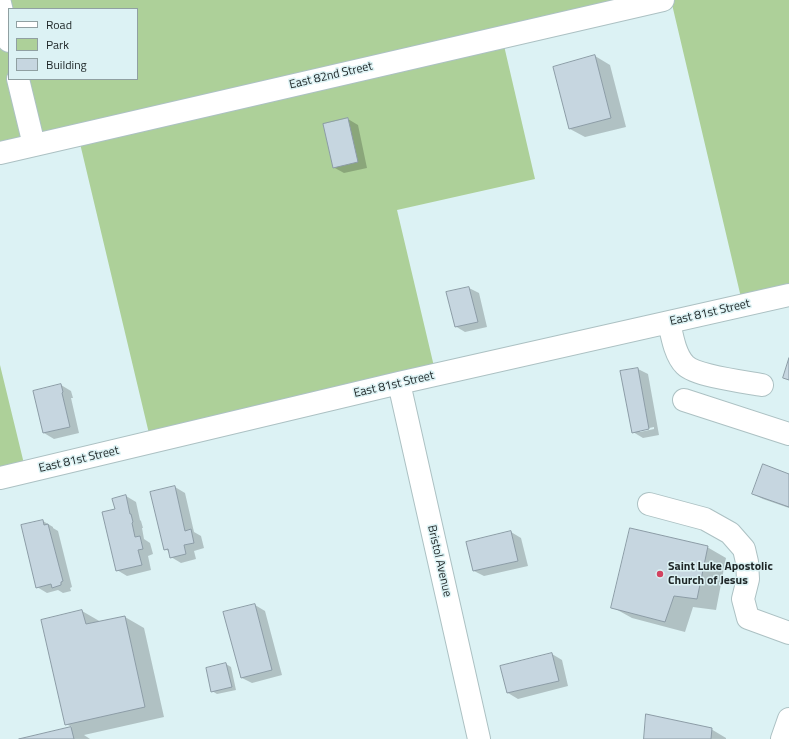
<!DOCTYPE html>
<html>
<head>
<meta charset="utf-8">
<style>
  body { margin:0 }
  #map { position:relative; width:789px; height:739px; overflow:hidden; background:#dcf2f4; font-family:"Titillium Web",sans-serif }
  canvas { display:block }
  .legend { position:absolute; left:8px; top:8px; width:130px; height:72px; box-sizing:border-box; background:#dcf2f4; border:1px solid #90a0a2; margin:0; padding:5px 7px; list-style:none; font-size:12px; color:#1d2526 }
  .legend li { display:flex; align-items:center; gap:8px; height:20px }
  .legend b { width:20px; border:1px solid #90a0a2 }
</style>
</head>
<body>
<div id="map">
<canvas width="789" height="739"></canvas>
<ul class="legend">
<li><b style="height:5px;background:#fff"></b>Road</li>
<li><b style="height:11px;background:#add099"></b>Park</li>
<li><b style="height:11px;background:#c6d6e0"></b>Building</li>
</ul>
</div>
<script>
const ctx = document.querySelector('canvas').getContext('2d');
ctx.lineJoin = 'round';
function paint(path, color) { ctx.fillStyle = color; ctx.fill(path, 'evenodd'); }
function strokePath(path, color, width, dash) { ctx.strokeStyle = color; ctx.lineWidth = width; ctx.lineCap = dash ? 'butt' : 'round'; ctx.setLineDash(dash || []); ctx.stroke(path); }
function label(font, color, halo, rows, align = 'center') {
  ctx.font = font + ' "Titillium Web",sans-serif'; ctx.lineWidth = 3; ctx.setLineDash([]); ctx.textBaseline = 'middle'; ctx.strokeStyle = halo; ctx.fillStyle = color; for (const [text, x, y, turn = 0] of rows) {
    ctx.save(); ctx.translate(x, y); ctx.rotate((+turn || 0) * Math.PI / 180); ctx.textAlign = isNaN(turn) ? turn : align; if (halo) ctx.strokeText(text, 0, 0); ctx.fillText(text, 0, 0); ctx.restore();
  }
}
const green = new Path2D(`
  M 0,0 L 663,0 L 502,37 L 535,179 L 397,210 L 436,375 L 151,442 L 78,135 L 0,153 ZM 9,9 L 137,9 L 137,79 L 9,79 Z
  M 671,0 L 789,0 L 789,295 L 743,306 Z
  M 0,365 L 26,472 L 0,478 Z`);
const shadow = new Path2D(`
  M 595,56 L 610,65 L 626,127 L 585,137 L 570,129 Z
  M 348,119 L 358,125 L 367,168 L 344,173 L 333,167 Z
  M 469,288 L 479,293 L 487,327 L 465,332 L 455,326 L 448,293 Z
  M 638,369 L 648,374 L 659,435 L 643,438 L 633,432 ZM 654,427 L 654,429 L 640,432 L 640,430 Z
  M 61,385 L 71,391 L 73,398 L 71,398 L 79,433 L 54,439 L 44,433 Z
  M 789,475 L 789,508 L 763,499 L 753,494 Z
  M 175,487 L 185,493 L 194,532 L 201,536 L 204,548 L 194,551 L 196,559 L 181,563 L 171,557 L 170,552 L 165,549 Z
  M 126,496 L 136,502 L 140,520 L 141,521 L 143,528 L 142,528 L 144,539 L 150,543 L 153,554 L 148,556 L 151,570 L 127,576 L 117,570 L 116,510 Z
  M 43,521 L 53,527 L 53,528 L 58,531 L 72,587 L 70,588 L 71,591 L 63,593 L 58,590 L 47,593 L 37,587 Z
  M 511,532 L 521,538 L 528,566 L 484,576 L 474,571 Z
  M 707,547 L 726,558 L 716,610 L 693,607 L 685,632 L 632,618 L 612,607 Z
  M 255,605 L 265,611 L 282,675 L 252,683 L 242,678 Z
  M 82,611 L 101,622 L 125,617 L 144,628 L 164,717 L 84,735 L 90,739 L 23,739 L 72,727 L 66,724 L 42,621 Z
  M 552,654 L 562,660 L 568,686 L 518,699 L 508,693 L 501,666 Z
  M 226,664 L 231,667 L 236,690 L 217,694 L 212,691 Z
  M 711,729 L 726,738 L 726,739 L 645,739 Z`);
const building = new Path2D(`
  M 595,55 L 611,118 L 569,129 L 553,67 Z
  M 348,118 L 358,162 L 333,168 L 323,124 Z
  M 469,287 L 478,322 L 455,327 L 446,292 Z
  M 789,358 L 789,380 L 783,378 Z
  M 638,368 L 649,429 L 632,433 L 620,371 Z
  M 61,384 L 63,392 L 62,393 L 70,427 L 43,433 L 33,391 Z
  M 763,464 L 789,474 L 789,507 L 752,494 Z
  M 175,486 L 185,531 L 191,529 L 194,543 L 184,545 L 186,554 L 170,558 L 168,549 L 164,550 L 150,492 Z
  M 126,495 L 130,514 L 131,514 L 133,522 L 132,523 L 135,537 L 140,536 L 143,549 L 138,550 L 142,565 L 116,571 L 102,512 L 115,509 L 112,499 Z
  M 43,520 L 44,525 L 48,524 L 63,581 L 61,582 L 61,585 L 52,588 L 51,584 L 36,588 L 21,525 Z
  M 630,528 L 708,546 L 697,599 L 674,596 L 665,622 L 611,608 Z
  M 511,531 L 518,561 L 473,571 L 466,542 Z
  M 255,604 L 272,670 L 241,678 L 223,612 Z
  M 82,610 L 86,624 L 125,616 L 145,707 L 65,725 L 41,620 Z
  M 552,653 L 559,681 L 507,693 L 500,666 Z
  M 226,663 L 232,687 L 211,692 L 206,668 Z
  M 646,714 L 712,728 L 711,739 L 644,739 Z
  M 71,727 L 74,739 L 19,739 Z`);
const minor = new Path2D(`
  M 0,3 L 9,41
  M 18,79 L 34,145
  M 0,153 L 663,0
  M 669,322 C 672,336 675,355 685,365 C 696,376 745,382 762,385
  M 399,383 L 479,739
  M 684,400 L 789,434
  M 0,478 L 399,383 L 789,295
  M 649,504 L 705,519 L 730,533 L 744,549 L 747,562 L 748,579 L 743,599 L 748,618 L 789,633`);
const major = new Path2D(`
  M 782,739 L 789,719`);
const markers = [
  [660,574,4,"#d24260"]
];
const streetNames = [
  ["East 82nd Street",331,76,-13],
  ["East 81st Street",710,313,-13],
  ["East 81st Street",394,385,-13],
  ["East 81st Street",79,460,-13],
  ["Bristol Avenue",439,561,77]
];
const poiNames = [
  ["Saint Luke Apostolic",668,567],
  ["Church of Jesus",668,581]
];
paint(green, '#add099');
paint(shadow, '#0003');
paint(building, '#c6d6e0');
strokePath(building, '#8c9ca6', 1);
strokePath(minor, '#acc1c3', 24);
strokePath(major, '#acc1c3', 24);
strokePath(minor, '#fff', 22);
strokePath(major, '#fff', 22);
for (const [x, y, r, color] of markers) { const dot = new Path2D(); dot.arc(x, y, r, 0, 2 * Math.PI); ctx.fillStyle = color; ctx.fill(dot); strokePath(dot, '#dcf2f4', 1.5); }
label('12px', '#1d2526', '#dcf2f4', streetNames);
label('bold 12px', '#1d2526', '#dcf2f4', poiNames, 'left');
</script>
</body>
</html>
